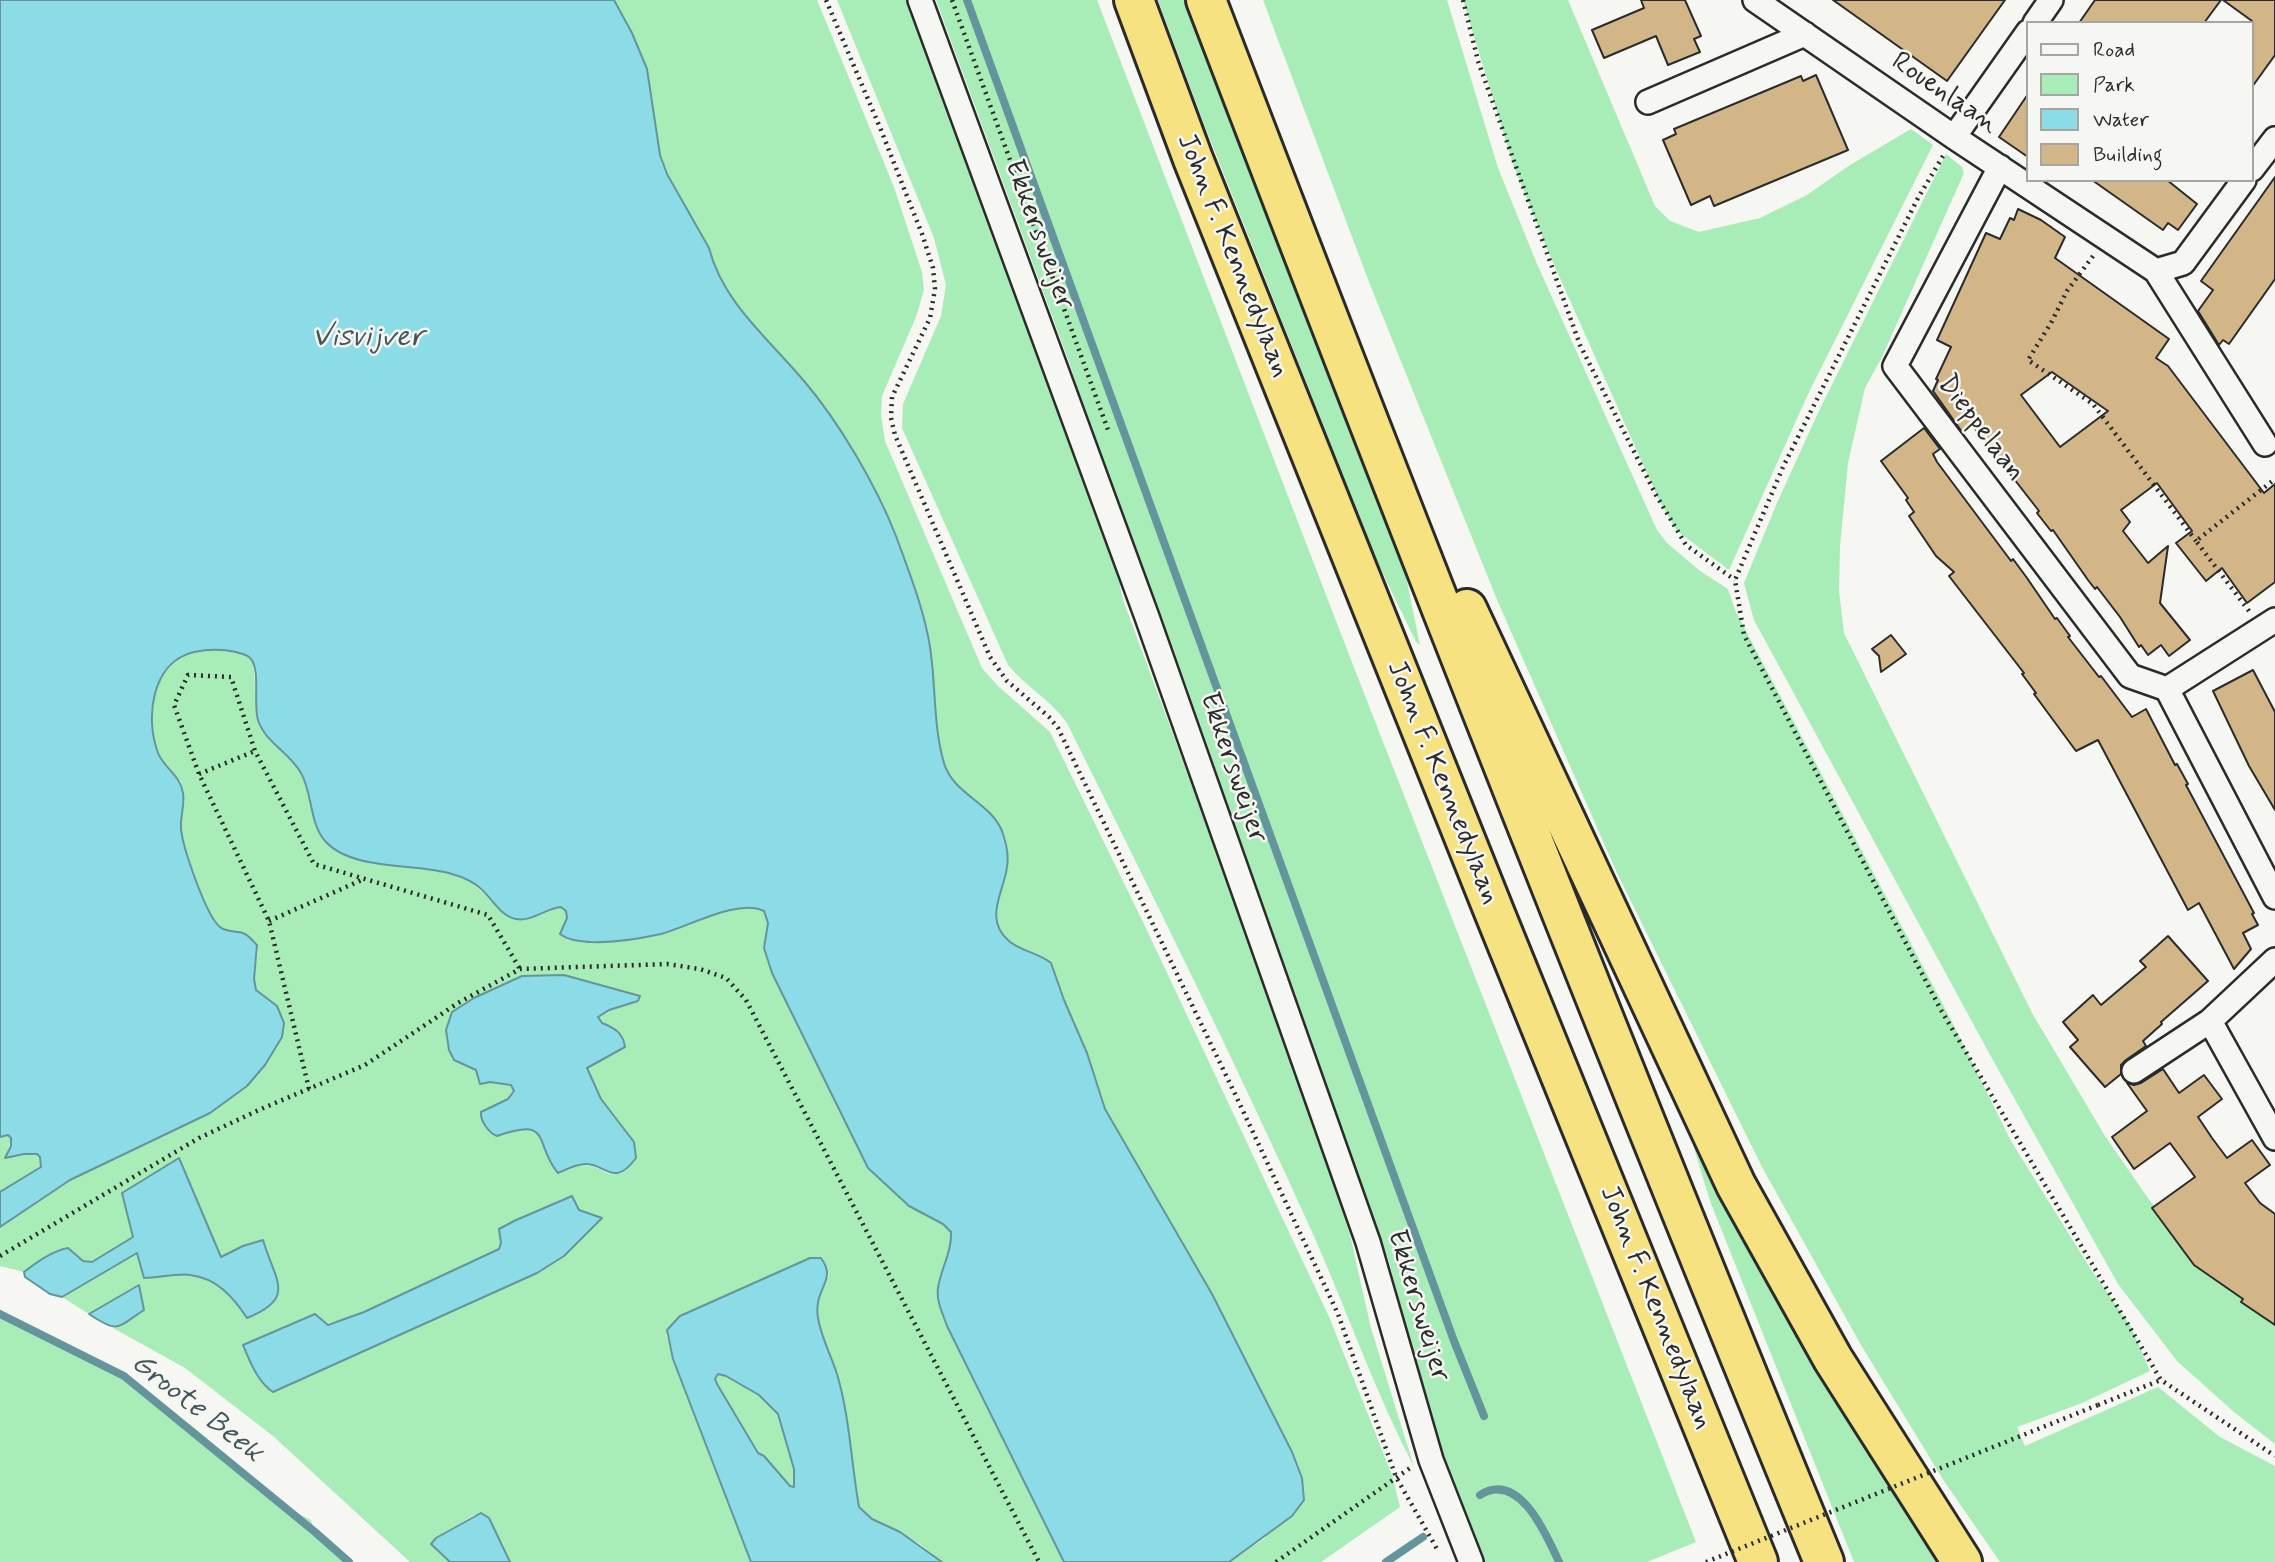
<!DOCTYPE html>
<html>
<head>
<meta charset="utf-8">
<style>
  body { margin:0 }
  #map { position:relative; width:2275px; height:1562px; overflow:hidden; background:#f6f6f2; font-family:Mynerve,sans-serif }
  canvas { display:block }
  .legend { position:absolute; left:2026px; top:21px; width:228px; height:161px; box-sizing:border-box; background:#f6f6f2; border:2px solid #a5a5a2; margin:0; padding:9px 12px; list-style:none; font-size:21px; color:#2b2b2b }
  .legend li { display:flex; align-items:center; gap:14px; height:35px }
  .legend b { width:35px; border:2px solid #a5a5a2 }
</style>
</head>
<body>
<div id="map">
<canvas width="2275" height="1562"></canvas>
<ul class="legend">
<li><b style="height:9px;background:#f6f6f2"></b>Road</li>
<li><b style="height:19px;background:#a8ecb7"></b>Park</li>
<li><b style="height:19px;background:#8cdce8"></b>Water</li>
<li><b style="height:19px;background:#d3b688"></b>Building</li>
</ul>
</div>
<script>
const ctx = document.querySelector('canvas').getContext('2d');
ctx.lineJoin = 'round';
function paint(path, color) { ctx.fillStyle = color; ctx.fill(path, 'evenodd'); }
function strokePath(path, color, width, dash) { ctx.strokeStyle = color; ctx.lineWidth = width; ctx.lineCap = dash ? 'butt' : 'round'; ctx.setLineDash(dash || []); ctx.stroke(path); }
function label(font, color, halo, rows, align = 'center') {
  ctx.font = font + ' Mynerve,sans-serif'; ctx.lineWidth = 5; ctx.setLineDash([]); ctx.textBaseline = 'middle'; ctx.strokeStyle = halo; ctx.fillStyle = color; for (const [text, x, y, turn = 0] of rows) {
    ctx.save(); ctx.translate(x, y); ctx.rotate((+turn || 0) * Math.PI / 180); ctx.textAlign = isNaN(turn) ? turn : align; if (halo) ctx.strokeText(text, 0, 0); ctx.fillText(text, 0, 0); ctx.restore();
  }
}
const green = new Path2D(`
  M 614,0 L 817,0 L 894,187 L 922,272 L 924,290 L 916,317 L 882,396 L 881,415 L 885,441 L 982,668 L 998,686 L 1050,732 L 1144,924 L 1330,1319 L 1392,1475 L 1400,1507 L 1321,1562 L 1229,1562 L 1265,1538 L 1302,1478 L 1292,1452 L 1212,1294 L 1105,1109 L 1087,1053 L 1064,1000 L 1051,963 C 1039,953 1020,951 1009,941 C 983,919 1004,892 1007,867 C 1009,855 1006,842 1002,831 C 990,802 953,794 944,763 C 933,726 936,685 930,647 C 924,609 909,572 896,536 C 876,485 839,422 804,381 C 769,339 723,303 709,248 L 667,174 L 660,155 L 647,69 L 632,33 Z
  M 837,0 L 909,0 L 1119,581 L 1123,600 L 1307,1095 L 1350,1235 L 1371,1328 L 1414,1467 C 1375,1392 1347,1311 1313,1234 C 1235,1061 1151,892 1067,723 C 1051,700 1025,686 1008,665 L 902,428 L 903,404 L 941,316 L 946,285 L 934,238 Z
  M 936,0 L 1097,0 L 1353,665 L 1696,1542 L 1647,1562 L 1482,1562 L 1463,1515 L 1429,1412 L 1389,1262 L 1183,677 L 1100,459 L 1069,362 Z
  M 1158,0 L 1189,0 L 1400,548 L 1420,645 L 1416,642 L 1378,563 L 1204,124 Z
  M 1263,0 L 1447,0 L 1498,168 L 1537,264 L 1657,530 L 1667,543 L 1700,571 L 1728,589 L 1736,612 L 1949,1016 L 2011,1141 L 2090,1268 L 2131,1327 L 2150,1371 L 2082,1403 L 2017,1427 L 2025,1446 L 2158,1387 L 2220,1437 L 2275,1466 L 2275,1562 L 2000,1562 L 1944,1481 L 1861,1345 L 1762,1167 L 1617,873 L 1498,602 L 1369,282 Z
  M 1463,0 L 1568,0 L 1655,206 L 1670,221 L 1699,232 L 1760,218 L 1807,195 L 1850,165 L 1911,129 L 1933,145 L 1809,392 L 1729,570 L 1676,530 L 1659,500 L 1551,258 L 1513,164 Z
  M 1946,154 L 1962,167 L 1964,173 L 1882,357 L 1865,388 L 1848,463 L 1840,546 L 1839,591 L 1844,633 L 2032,1013 L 2105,1136 L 2150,1201 L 2200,1260 L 2275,1320 L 2275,1444 L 2234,1412 L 2177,1361 L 2118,1284 L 1989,1053 L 1754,620 L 1744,583 L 1777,503 L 1817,415 Z
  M 224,649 L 249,656 L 253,662 L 258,719 L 263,732 L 299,770 L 311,797 L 318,831 L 465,878 C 484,890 505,922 530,918 C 541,917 550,908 561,907 L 566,911 L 567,918 L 608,943 C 627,940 645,938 663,933 C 689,925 738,898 764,911 L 768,923 L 764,948 L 772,973 L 868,1168 L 909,1206 L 943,1224 L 951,1232 C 952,1252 941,1268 938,1288 C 936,1301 943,1314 947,1326 L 1064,1562 L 942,1562 L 920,1544 L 872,1519 L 859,1507 C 852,1464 849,1421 838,1378 C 831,1354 815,1330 816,1305 C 817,1294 824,1284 829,1275 L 810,1258 L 699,1307 L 666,1334 L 673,1359 L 751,1562 L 510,1562 L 502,1542 L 474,1515 L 436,1538 L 431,1544 L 450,1562 L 410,1562 L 273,1436 L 185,1368 L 113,1328 L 120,1326 L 134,1287 L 89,1314 L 62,1297 L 138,1253 L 144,1278 C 157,1278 179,1274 190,1275 C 216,1278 233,1297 247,1318 L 277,1280 L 271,1265 L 243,1246 L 221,1258 L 179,1158 L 122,1193 L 133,1237 L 93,1262 L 83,1261 L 68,1248 L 59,1249 L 24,1272 L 0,1266 L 0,1227 L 70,1180 L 210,1113 L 247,1086 L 265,1065 L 277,1006 L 256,990 L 254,979 L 258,950 L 245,933 C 237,932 226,932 220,926 C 206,914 182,847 181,828 C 180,814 187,799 182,785 C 178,774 164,767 159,756 C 144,728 151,677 178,659 C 192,650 208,650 224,649 ZM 564,975 L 640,996 L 638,1001 L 609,1010 L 598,1017 L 602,1023 L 615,1028 L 623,1038 L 620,1051 L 587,1068 L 601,1099 L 634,1142 L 609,1174 C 587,1162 582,1163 558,1173 L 556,1172 C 540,1134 543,1120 497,1136 L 481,1112 L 508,1099 L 514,1091 L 511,1085 L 490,1082 L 480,1084 L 476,1070 C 453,1060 447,1056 446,1030 L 474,998 L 522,976 ZM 564,1198 L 579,1210 L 602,1218 L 564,1256 L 537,1273 L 273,1392 L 262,1381 L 250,1361 L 324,1323 C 341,1327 473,1261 499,1249 L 501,1243 L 500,1229 Z
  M 1684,1115 C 1765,1266 1843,1419 1937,1562 L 1854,1562 L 1710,1201 Z
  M 8,1135 L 11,1138 L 6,1158 L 24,1154 L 37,1154 L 40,1157 L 41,1167 L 0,1192 L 0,1137 Z
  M 0,1314 L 124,1376 L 198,1431 L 291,1510 L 311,1520 L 315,1532 L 349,1562 L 0,1562 Z
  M 718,1374 L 726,1376 L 760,1395 L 778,1414 L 794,1469 L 794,1487 L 790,1486 L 765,1457 L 759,1453 L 717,1384 L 715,1379 Z`);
const water = new Path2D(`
  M 0,0 L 614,0 L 632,33 L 647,69 L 660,155 L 667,174 L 709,248 C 723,303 769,339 804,381 C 839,422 876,485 896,536 C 909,572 924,609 930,647 C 936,685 933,726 944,763 C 953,794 990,802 1002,831 C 1006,842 1009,855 1007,867 C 1004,892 983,919 1009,941 C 1020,951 1039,953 1051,963 L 1064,1000 L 1087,1053 L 1105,1109 L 1212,1294 L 1292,1452 L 1302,1478 L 1304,1500 L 1292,1516 L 1229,1562 L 1064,1562 L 947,1326 C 943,1314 936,1301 938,1288 C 941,1268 952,1252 951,1232 L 943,1224 L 909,1206 L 868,1168 L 772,973 L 764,948 L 768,923 L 764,911 C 738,898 688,927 661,934 C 638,939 615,943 591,942 C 580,941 569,941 560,934 L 567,918 L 566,911 L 561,907 C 546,908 532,922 516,919 C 500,916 492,898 480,888 C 472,881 463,877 452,874 C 416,863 353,871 326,842 C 309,824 313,794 301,773 C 290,753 265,742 258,720 C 253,704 261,668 250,658 C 247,654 241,654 236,652 C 223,649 208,649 194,652 C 151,662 145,719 158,753 C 164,768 181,776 183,793 C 185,805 180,817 181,829 C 183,848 206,916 220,927 C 227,933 238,930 245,934 C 249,936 254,942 257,945 L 254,979 L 256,990 L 277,1006 L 284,1023 L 282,1037 L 265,1065 L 247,1086 L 210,1113 L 70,1180 L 0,1227 L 0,1192 L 41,1167 L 40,1157 L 37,1154 L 24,1154 L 5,1158 L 11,1146 L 11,1138 L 8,1135 L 0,1137 Z
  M 564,975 L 640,996 L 638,1001 L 609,1010 L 598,1017 L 602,1023 C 615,1028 623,1033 625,1047 L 587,1068 L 601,1099 L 634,1142 L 636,1158 C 614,1188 606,1164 586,1164 C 576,1164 567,1169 558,1173 C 533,1144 554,1116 497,1136 C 489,1133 480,1121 481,1112 L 508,1099 L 514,1091 L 511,1085 L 490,1082 L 480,1084 L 476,1070 L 454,1060 L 449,1050 L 446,1030 L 452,1012 L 474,998 L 522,976 Z
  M 179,1158 L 221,1257 L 243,1246 L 263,1240 C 275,1281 297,1298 247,1318 C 233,1297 217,1278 190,1275 C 179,1273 157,1278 144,1278 L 137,1253 L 62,1297 L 50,1294 L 25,1277 L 24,1272 C 37,1262 52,1251 68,1248 L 83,1261 L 92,1262 L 133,1237 L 122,1193 Z
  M 572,1196 L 579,1210 L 602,1218 L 564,1256 L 537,1273 L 273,1392 C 258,1382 250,1362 243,1345 L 315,1314 L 328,1325 L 364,1312 L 499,1249 L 501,1243 L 499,1229 L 514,1221 Z
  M 810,1258 L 821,1258 C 838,1281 813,1288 818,1318 C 821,1337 831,1355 837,1374 C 850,1418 851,1462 859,1507 L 872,1519 L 900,1532 L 942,1562 L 751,1562 L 673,1359 L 667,1330 L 680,1316 ZM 718,1374 L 726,1376 L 759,1395 L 778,1414 L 794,1469 L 794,1487 L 790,1486 L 764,1456 L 758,1453 L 717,1384 L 715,1379 Z
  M 139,1285 L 144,1310 C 116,1328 119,1334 89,1314 Z
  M 481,1513 L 489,1518 L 510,1562 L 450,1562 L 431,1544 L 436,1538 Z`);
const stream = new Path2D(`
  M 967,0 L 1454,1341 L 1484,1416
  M 0,1314 L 124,1376 L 315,1532 L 349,1562
  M 1480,1495 C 1519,1470 1546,1534 1559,1562
  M 1386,1562 L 1423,1537`);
const building = new Path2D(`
  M 1641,0 L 1685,0 L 1701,36 L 1694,39 L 1700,52 L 1668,65 L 1656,36 L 1604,58 L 1592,30 L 1644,8 Z
  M 1833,0 L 2005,0 L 1947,81 Z
  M 2095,0 L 2221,0 L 2204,23 L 2079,23 Z
  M 2223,0 L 2275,0 L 2275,55 L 2252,87 L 2252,21 Z
  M 1816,75 L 1848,150 L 1714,206 L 1710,196 L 1691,205 L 1663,140 L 1676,134 L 1674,129 L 1801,76 L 1803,81 Z
  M 2028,94 L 2028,157 L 1999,137 Z
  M 2275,177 L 2275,279 L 2229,344 L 2223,340 L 2219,345 L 2198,311 L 2213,290 L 2201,281 Z
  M 2092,180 L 2167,180 L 2197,204 L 2178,230 L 2168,223 L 2163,230 Z
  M 2018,209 L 2041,220 L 2065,237 L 2055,258 L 2169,339 L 2156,358 L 2168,366 L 2264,493 L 2275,484 L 2275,582 L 2247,603 L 2222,568 L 2206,581 L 2176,543 L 2192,531 L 2157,483 L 2121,510 L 2130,522 L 2123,531 L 2148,563 L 2168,546 L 2160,603 L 2190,640 L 2169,656 L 2161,645 L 2148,655 L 2141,645 L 2139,647 L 2120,617 L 2097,587 L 2095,589 L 2088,580 L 2053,530 L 2051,531 L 2037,513 L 2039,511 L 1972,425 L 1962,432 L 1933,391 L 1938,380 L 1936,379 L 1951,347 L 1937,340 L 1986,233 L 2000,239 L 2010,218 L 2014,220 ZM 2052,372 L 2108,411 L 2060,447 L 2021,395 Z
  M 1924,428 L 1940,449 L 1933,454 L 1937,462 L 2011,561 L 2013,559 L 2027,578 L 2055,619 L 2057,618 L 2070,636 L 2068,637 L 2099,677 L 2101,676 L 2132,717 L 2146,709 L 2175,765 L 2177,764 L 2188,784 L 2186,785 L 2254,913 L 2252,914 L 2258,925 L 2243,933 L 2251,949 L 2234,969 L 2199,903 L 2188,910 L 2098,740 L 2076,751 L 2034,694 L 2036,693 L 2022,674 L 2024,673 L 1949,576 L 1954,572 L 1936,556 L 1909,516 L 1914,512 L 1906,500 L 1908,498 L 1881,461 Z
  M 1891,635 L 1906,654 L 1881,672 L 1879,656 L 1872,649 Z
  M 2253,670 L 2275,712 L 2275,810 L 2249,766 L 2213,691 Z
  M 2168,936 L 2208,981 L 2161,1022 L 2162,1024 L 2143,1041 L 2146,1046 L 2126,1060 L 2121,1065 L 2121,1074 L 2105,1087 L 2070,1047 L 2078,1040 L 2063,1022 L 2093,995 L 2101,1005 L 2146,967 L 2140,961 Z
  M 2163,1069 L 2179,1093 L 2204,1075 L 2222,1099 L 2198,1117 L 2212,1138 L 2227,1158 L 2252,1140 L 2270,1165 L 2245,1183 L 2260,1203 L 2275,1214 L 2275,1325 L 2241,1302 L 2243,1299 L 2194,1265 L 2152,1208 L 2195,1177 L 2170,1143 L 2134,1169 L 2112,1137 L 2147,1111 L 2127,1083 L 2134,1085 L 2141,1083 Z`);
const path = new Path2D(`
  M 826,0 L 881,130 L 922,234 L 933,268 L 935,289 L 930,318 L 892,397 L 891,418 L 895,435 L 990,657 L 1007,681 L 1049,717 L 1058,728 L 1236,1096 L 1338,1314 L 1396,1477 L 1437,1549
  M 952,0 L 1108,430
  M 1463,0 L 1478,61 L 1580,345 L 1656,495 L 1686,545 L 1735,580
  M 1943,156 L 1918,198 L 1783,467 L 1735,580 L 1744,635 L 1941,1010 L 2161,1380 L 2275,1456
  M 2093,256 L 2067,291 L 2051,323 L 2028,360 L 2093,404 L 2196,541
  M 2249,611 L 2196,541 L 2275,479
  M 199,774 L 255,751
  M 269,921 L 364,879
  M 309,1089 L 269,921 L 199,774 L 174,705 L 188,675 L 231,677 L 255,751 L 314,864 L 488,915 L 520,969
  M 0,1256 L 199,1138 L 261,1109 L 365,1065 L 458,1003 L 520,969 L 667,964 L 700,969 L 726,978 L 746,1000 L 1039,1562
  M 2098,1405 L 2161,1380
  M 1276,1562 L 1410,1468`);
const street = new Path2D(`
  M 920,0 L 1147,617 L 1368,1242 L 1431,1460 L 1471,1562
  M 1755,0 L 1954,137 L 2156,271 L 2183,263 L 2244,180
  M 2035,23 L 2051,0
  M 1648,102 L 1805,34
  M 1954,137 L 2028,32
  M 2000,167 L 1895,366 L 2130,676 L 2167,689
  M 2252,169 L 2275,139
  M 2156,271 L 2265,444
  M 2275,620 L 2167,689 L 2275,897
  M 2275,960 L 2210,1021 L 2275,1138
  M 2134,1071 L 2210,1021`);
const highway = new Path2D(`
  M 1134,0 L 1193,159 L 1495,914 L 1758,1562
  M 1206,0 C 1406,523 1611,1044 1824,1562
  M 1467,609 L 1736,1185 L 1833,1359 L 1962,1562`);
const pathBridge = new Path2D(`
  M 1706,1562 L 2098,1405`);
const streetNames = [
  ["Rouenlaan",1944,94,34],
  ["Ekkersweijer",1038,235,70],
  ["John F. Kennedylaan",1232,256,68],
  ["Dieppelaan",1980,429,53],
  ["Ekkersweijer",1232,768,71],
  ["John F. Kennedylaan",1442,783,68],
  ["Ekkersweijer",1417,1306,73],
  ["John F. Kennedylaan",1655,1308,68]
];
const waterNames = [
  ["Visvijver",368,339],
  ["Groote Beek",196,1409,38]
];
paint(green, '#a8ecb7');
paint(water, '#8cdce8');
strokePath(water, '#65959c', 2);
strokePath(stream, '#65959c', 8);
paint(building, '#d3b688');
strokePath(building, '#2b2b2b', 2);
strokePath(street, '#2b2b2b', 28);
strokePath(highway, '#2b2b2b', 44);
strokePath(path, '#2b2b2b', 4.5, [2, 5]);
strokePath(street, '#f6f6f2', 23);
strokePath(highway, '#f7e281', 38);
strokePath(pathBridge, '#2b2b2b', 4.5, [2, 5]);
label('28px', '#2b2b2b', '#f6f6f2', streetNames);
label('italic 30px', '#43575a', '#f6f6f2', waterNames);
</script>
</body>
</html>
